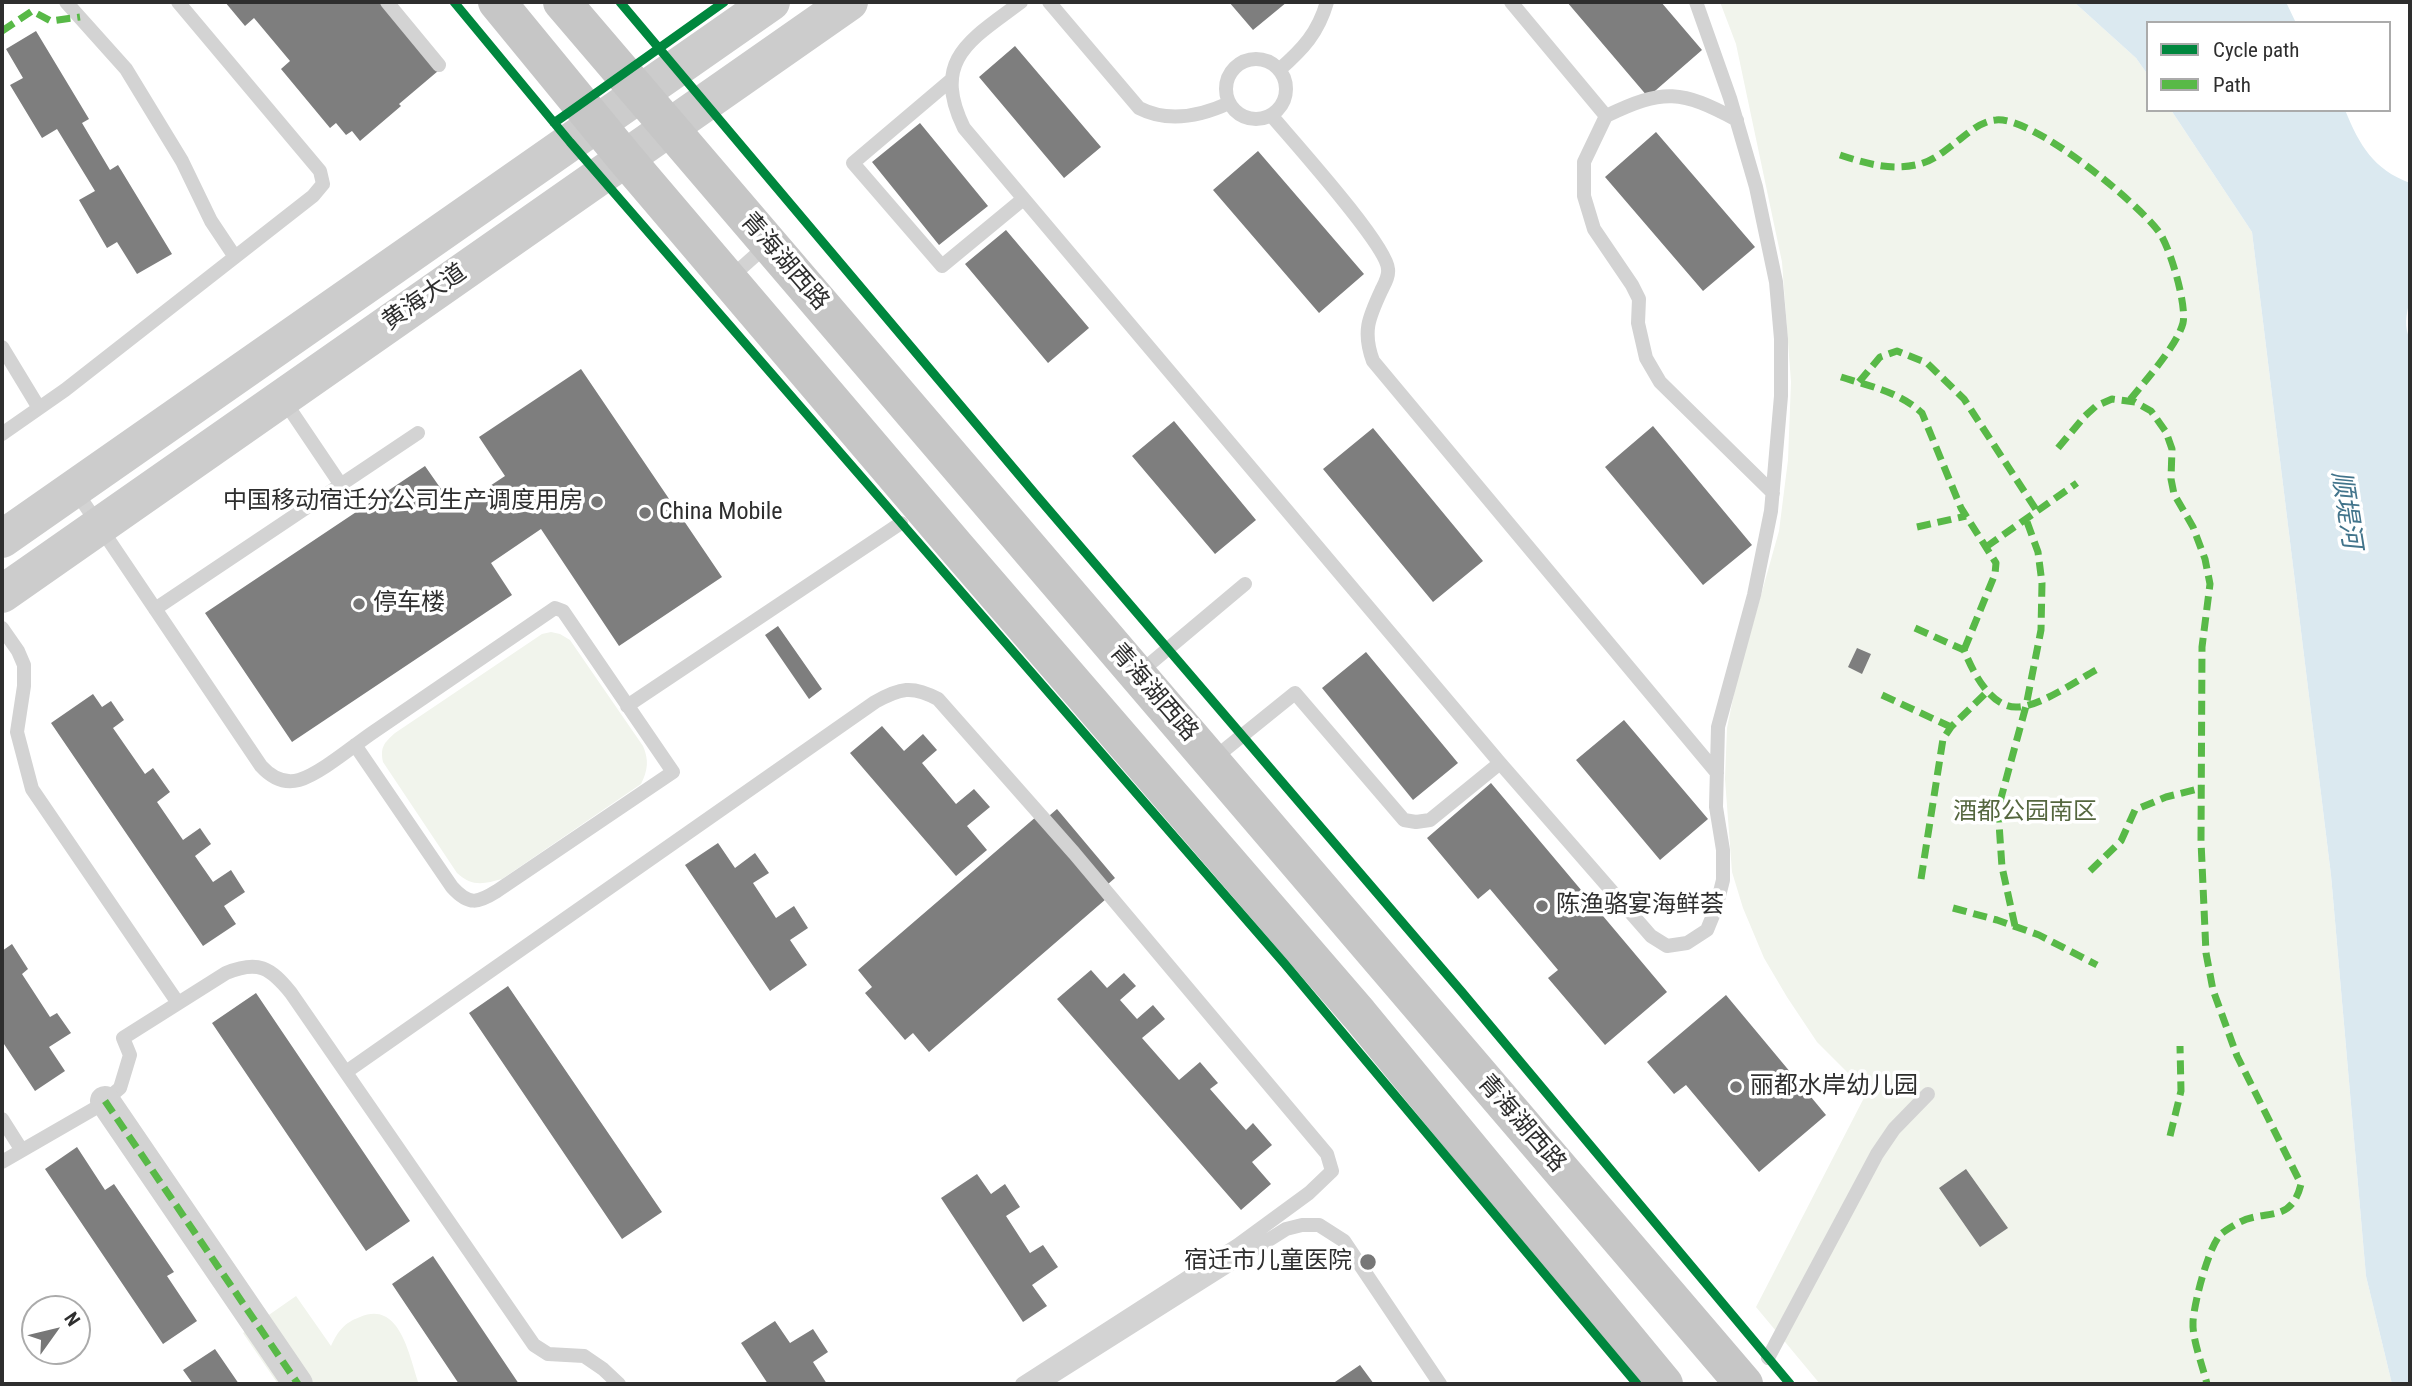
<!DOCTYPE html>
<html>
<head>
<meta charset="utf-8">
<style>
  body { margin:0 }
  #map { position:relative; width:2412px; height:1386px; overflow:hidden; background:#fff; font-family:"Roboto Condensed",sans-serif }
  canvas { display:block }
  .frame { position:absolute; inset:0; border:4px solid #2e2e2e; pointer-events:none }
  .legend { position:absolute; left:2146px; top:21px; width:245px; height:91px; box-sizing:border-box; background:#fff; border:2px solid #ababab; margin:0; padding:9px 12px; list-style:none; font-size:21px; color:#2e2e2e }
  .legend li { display:flex; align-items:center; gap:14px; height:35px }
  .legend b { width:35px; border:2px solid #ababab }
  .north { position:absolute; left:21px; top:1295px; width:70px; height:70px; box-sizing:border-box; background:#fff; border:2px solid #ababab; border-radius:50%; rotate:56deg; font-size:19px; font-weight:700; line-height:28px; text-align:center; color:#2e2e2e }
  .north::after { content:''; display:block; margin:auto; width:24px; height:32px; background:#777; clip-path:polygon(50% 0,100% 100%,50% 72%,0 100%) }
</style>
</head>
<body>
<div id="map">
<canvas width="2412" height="1386"></canvas>
<div class="frame"></div>
<ul class="legend">
<li><b style="height:9px;background:#00873e"></b>Cycle path</li>
<li><b style="height:9px;background:#58b947"></b>Path</li>
</ul>
<div class="north">N</div>
</div>
<script>
const ctx = document.querySelector('canvas').getContext('2d');
ctx.lineJoin = 'round';
function paint(path, color) { ctx.fillStyle = color; ctx.fill(path, 'evenodd'); }
function strokePath(path, color, width, dash) { ctx.strokeStyle = color; ctx.lineWidth = width; ctx.lineCap = dash ? 'butt' : 'round'; ctx.setLineDash(dash || []); ctx.stroke(path); }
function label(font, color, halo, rows, align = 'center') {
  ctx.font = font + ' "Roboto Condensed","Noto Sans SC",sans-serif'; ctx.lineWidth = 7; ctx.setLineDash([]); ctx.textBaseline = 'middle'; ctx.strokeStyle = halo; ctx.fillStyle = color; for (const [text, x, y, turn = 0] of rows) {
    ctx.save(); ctx.translate(x, y); ctx.rotate((+turn || 0) * Math.PI / 180); ctx.textAlign = isNaN(turn) ? turn : align; if (halo) ctx.strokeText(text, 0, 0); ctx.fillText(text, 0, 0); ctx.restore();
  }
}
const green = new Path2D(`
  M 1720,2 L 2074,2 L 2136,58 L 2148,75 L 2148,110 L 2171,110 L 2252,232 L 2331,875 L 2366,1276 L 2392,1384 L 1820,1384 L 1756,1307 L 1867,1092 L 1817,1042 L 1787,997 L 1764,958 L 1743,908 L 1732,872 L 1725,779 L 1727,728 L 1736,684 L 1779,531 L 1788,460 L 1791,382 L 1782,262 L 1736,44 Z
  M 551,632 L 560,634 L 570,640 L 643,746 C 649,760 648,770 641,784 L 502,879 C 484,884 472,887 457,873 L 383,762 C 380,747 384,743 395,733 L 542,634 Z
  M 296,1296 L 331,1346 C 338,1331 344,1323 360,1317 C 401,1299 410,1360 419,1384 L 278,1384 L 243,1333 Z`);
const water = new Path2D(`
  M 2074,2 L 2286,2 L 2296,23 L 2148,23 L 2148,75 L 2136,58 Z
  M 2171,110 L 2345,110 C 2360,146 2373,169 2410,183 L 2410,300 C 2406,314 2404,327 2410,340 L 2410,1384 L 2392,1384 L 2366,1276 L 2331,875 L 2252,232 Z`);
const building = new Path2D(`
  M 225,2 L 379,2 L 438,71 L 399,104 L 401,106 L 360,141 L 352,131 L 346,135 L 336,123 L 330,128 L 281,69 L 290,61 L 254,18 L 245,26 Z
  M 1229,2 L 1287,2 L 1253,30 Z
  M 1567,2 L 1661,2 L 1702,50 L 1648,97 Z
  M 36,31 L 89,119 L 82,123 L 110,170 L 118,165 L 172,254 L 137,274 L 117,242 L 107,248 L 79,200 L 95,191 L 57,129 L 42,138 L 10,85 L 23,78 L 6,49 Z
  M 1015,46 L 1101,147 L 1064,178 L 979,77 Z
  M 920,123 L 988,206 L 939,245 L 872,162 Z
  M 1656,132 L 1755,247 L 1703,291 L 1605,177 Z
  M 1258,151 L 1364,274 L 1319,313 L 1213,190 Z
  M 1006,230 L 1089,328 L 1048,363 L 965,264 Z
  M 581,369 L 722,577 L 619,646 L 541,529 L 491,563 L 512,595 L 292,742 L 205,613 L 425,466 L 455,509 L 505,476 L 479,437 Z
  M 1174,421 L 1256,520 L 1215,554 L 1132,456 Z
  M 1653,426 L 1752,545 L 1703,585 L 1605,467 Z
  M 1373,428 L 1483,561 L 1433,602 L 1323,469 Z
  M 778,626 L 822,689 L 809,699 L 765,635 Z
  M 1857,648 L 1871,654 L 1862,674 L 1848,667 Z
  M 1366,652 L 1458,763 L 1413,800 L 1322,688 Z
  M 93,694 L 102,707 L 111,701 L 124,720 L 113,728 L 145,774 L 153,768 L 170,792 L 157,802 L 183,840 L 200,828 L 211,844 L 195,856 L 213,882 L 231,870 L 245,892 L 224,906 L 236,924 L 203,946 L 51,723 Z
  M 1624,720 L 1708,819 L 1660,860 L 1576,760 Z
  M 882,726 L 904,751 L 923,734 L 937,750 L 922,763 L 956,804 L 974,789 L 990,807 L 967,826 L 987,850 L 956,876 L 850,753 Z
  M 1491,783 L 1667,992 L 1605,1045 L 1548,978 L 1558,970 L 1490,889 L 1478,899 L 1427,838 Z
  M 1057,809 L 1115,878 L 1100,891 L 1106,899 L 929,1052 L 913,1033 L 905,1040 L 865,993 L 872,987 L 858,970 L 1037,816 L 1042,822 Z
  M 718,843 L 735,868 L 755,853 L 769,873 L 753,883 L 776,918 L 794,906 L 808,928 L 790,940 L 807,965 L 770,991 L 685,865 Z
  M 12,944 L 28,969 L 22,974 L 50,1017 L 57,1013 L 71,1033 L 49,1047 L 65,1071 L 35,1091 L 2,1041 L 2,951 Z
  M 1091,970 L 1107,988 L 1124,973 L 1136,986 L 1120,1000 L 1137,1019 L 1153,1005 L 1165,1019 L 1142,1038 L 1179,1080 L 1200,1062 L 1218,1083 L 1210,1089 L 1246,1130 L 1253,1123 L 1272,1145 L 1252,1162 L 1271,1184 L 1241,1210 L 1057,999 Z
  M 508,986 L 662,1212 L 622,1239 L 469,1013 Z
  M 256,993 L 410,1221 L 366,1251 L 212,1023 Z
  M 1726,995 L 1826,1115 L 1759,1172 L 1686,1085 L 1674,1094 L 1647,1062 Z
  M 77,1147 L 105,1190 L 114,1184 L 174,1272 L 167,1276 L 197,1321 L 163,1344 L 45,1169 Z
  M 1966,1169 L 2008,1228 L 1980,1247 L 1939,1188 Z
  M 977,1174 L 991,1194 L 1005,1184 L 1020,1207 L 1006,1216 L 1030,1253 L 1043,1245 L 1058,1267 L 1032,1285 L 1047,1306 L 1023,1322 L 941,1198 Z
  M 433,1256 L 519,1384 L 459,1384 L 392,1284 Z
  M 775,1321 L 790,1343 L 813,1329 L 828,1352 L 813,1362 L 827,1384 L 768,1384 L 741,1343 Z
  M 215,1349 L 239,1384 L 193,1384 L 183,1370 Z
  M 1360,1365 L 1374,1384 L 1332,1384 Z`);
const lane = new Path2D(`
  M 66,2 L 126,69 L 182,161 L 211,221 L 235,257
  M 387,2 L 439,65
  M 1021,2 C 972,39 930,59 964,128 L 1500,763 L 1651,936 L 1667,946 L 1687,943 L 1707,930 L 1716,908 L 1723,880 L 1723,850 L 1716,807 L 1718,727 L 1754,595 L 1771,511 L 1781,396 L 1781,339 L 1776,282 L 1756,187 L 1730,98 L 1696,2
  M 1049,2 L 1139,108 C 1168,123 1201,116 1229,103
  M 1511,2 L 1606,116 L 1584,162 L 1584,196 L 1594,229 L 1632,285 L 1639,299 L 1638,323 L 1646,358 L 1660,382 L 1773,493
  M1226 89a30 30 0 1 1 60 0a30 30 0 1 1-60 0Z
  M 1279,70 C 1303,49 1318,33 1327,2
  M 951,80 L 853,163 L 942,266 L 1022,200
  M 1271,115 C 1292,140 1387,245 1388,269 C 1389,276 1385,283 1382,289 C 1369,317 1362,331 1373,361 L 1717,773
  M 1606,116 C 1664,88 1681,90 1737,120
  M 730,278 L 767,245
  M 2,347 L 39,408
  M 283,399 L 341,485
  M 2,434 L 65,390 L 313,196 L 323,184 L 320,171 L 178,2
  M 75,490 L 261,766 C 271,777 284,784 299,780 C 320,774 353,746 372,733 C 433,692 494,650 555,608 L 563,611 L 673,772 L 497,891 C 478,903 469,906 452,887 L 355,745
  M 155,609 L 418,433
  M 2,628 L 18,651 L 24,665 L 24,686 L 17,732 L 32,789 L 178,1003
  M 1139,673 L 1245,584
  M 627,706 L 901,523
  M 1212,760 L 1295,693 L 1404,820 L 1416,822 L 1430,820 L 1500,763
  M 346,1072 L 875,702 C 900,688 912,685 938,699 L 1074,853 L 1327,1154 L 1332,1171 L 1309,1193 L 1238,1245 L 1022,1384
  M 2,1119 L 21,1149
  M 2,1162 L 99,1106 L 120,1088 L 130,1055 L 123,1038 L 226,973 C 258,960 270,967 291,993 L 534,1345 L 548,1354 L 584,1356 L 603,1369 L 619,1384
  M 1768,1358 L 1877,1154 L 1894,1129 L 1928,1094
  M 1041,1384 L 1286,1229 L 1302,1225 L 1319,1225 L 1344,1241 L 1440,1384`);
const street = new Path2D(`
  M 105,1101 L 298,1384`);
const secondary = new Path2D(`
  M 2,539 L 771,2
  M 2,594 L 849,2`);
const primary = new Path2D(`
  M 497,2 L 625,158 L 956,547 L 1359,1014 L 1664,1384
  M 562,2 L 1744,1384`);
const quiet = new Path2D(`
  M 2,31 L 32,11 L 51,21 L 80,17
  M 1840,155 C 1867,164 1895,172 1923,163 C 1936,159 1948,148 1959,140 C 1969,132 1982,121 1996,120 C 2033,116 2137,202 2159,232 C 2170,247 2187,305 2183,323 C 2177,346 2144,382 2129,401
  M 1841,377 C 1869,386 1900,392 1922,413 L 1961,508 L 1996,563 L 1995,574 L 1964,650
  M 1859,382 L 1880,357 L 1897,351 L 1927,363 L 1964,399 L 2037,511
  M 2058,448 L 2085,416 L 2096,406 L 2112,399 L 2135,402 L 2151,411 L 2166,432 L 2172,449 L 2171,479 L 2174,494 L 2193,527 L 2205,559 L 2210,584 L 2202,647 L 2201,841 L 2206,953 L 2213,990 L 2237,1056 L 2301,1184 C 2291,1225 2265,1208 2238,1223 C 2233,1226 2224,1231 2220,1235 C 2208,1249 2194,1303 2193,1322 C 2192,1339 2203,1367 2207,1384
  M 1917,527 L 1966,516
  M 1986,547 L 2077,483
  M 1915,628 L 1964,650 C 1972,670 1990,708 2017,707 C 2039,707 2076,681 2096,670
  M 1882,695 L 1951,727
  M 2090,871 L 2121,841 L 2135,810 L 2166,797 L 2202,788
  M 1921,879 L 1943,739 L 1951,727 L 1988,691
  M 1953,908 L 1997,920 L 2039,935 L 2097,965
  M 2015,926 L 2002,867 L 1998,809 L 2026,706 L 2041,630 L 2042,583 L 2038,552 L 2026,519
  M 105,1101 L 298,1384
  M 2170,1136 L 2181,1091 L 2180,1046`);
const cycleway = new Path2D(`
  M 454,2 L 570,142 L 1284,963 L 1637,1384
  M 620,2 L 1036,495 L 1461,991 L 1790,1384
  M 554,123 L 724,2`);
const markers = [
  [597,502,7,"#777"],
  [645,513,7,"#777"],
  [359,604,7,"#777"],
  [1542,906,7,"#777"],
  [1736,1087,7,"#777"],
  [1368,1262,9,"#777"]
];
const streetNames = [
  ["青海湖西路",784,262,49],
  ["黄海大道",425,298,-35],
  ["青海湖西路",1153,693,49],
  ["青海湖西路",1521,1124,49]
];
const poiNames = [
  ["中国移动宿迁分公司生产调度用房",583,502,"right"],
  ["China Mobile",659,513],
  ["停车楼",373,604],
  ["陈渔骆宴海鲜荟",1556,906],
  ["丽都水岸幼儿园",1750,1087],
  ["宿迁市儿童医院",1352,1262,"right"]
];
const parkNames = [
  ["酒都公园南区",2025,813]
];
const waterNames = [
  ["顺堤河",2345,510,81]
];
paint(green, '#f1f4ec');
paint(water, '#dbe9f0');
paint(building, '#7e7e7e');
strokePath(lane, '#d3d3d3', 14);
strokePath(street, '#d3d3d3', 30);
strokePath(secondary, '#ccc', 38);
strokePath(primary, '#c6c6c6', 38);
strokePath(quiet, '#58b947', 7, [14, 7]);
strokePath(cycleway, '#00873e', 9);
for (const [x, y, r, color] of markers) { const dot = new Path2D(); dot.arc(x, y, r, 0, 2 * Math.PI); ctx.fillStyle = color; ctx.fill(dot); strokePath(dot, '#fff', 2.5); }
label('24px', '#2e2e2e', '#fff', streetNames);
label('24px', '#2e2e2e', '#fff', poiNames, 'left');
label('24px', '#55673f', '#fff', parkNames);
label('italic 26px', '#42748b', '#fff', waterNames);
</script>
</body>
</html>
